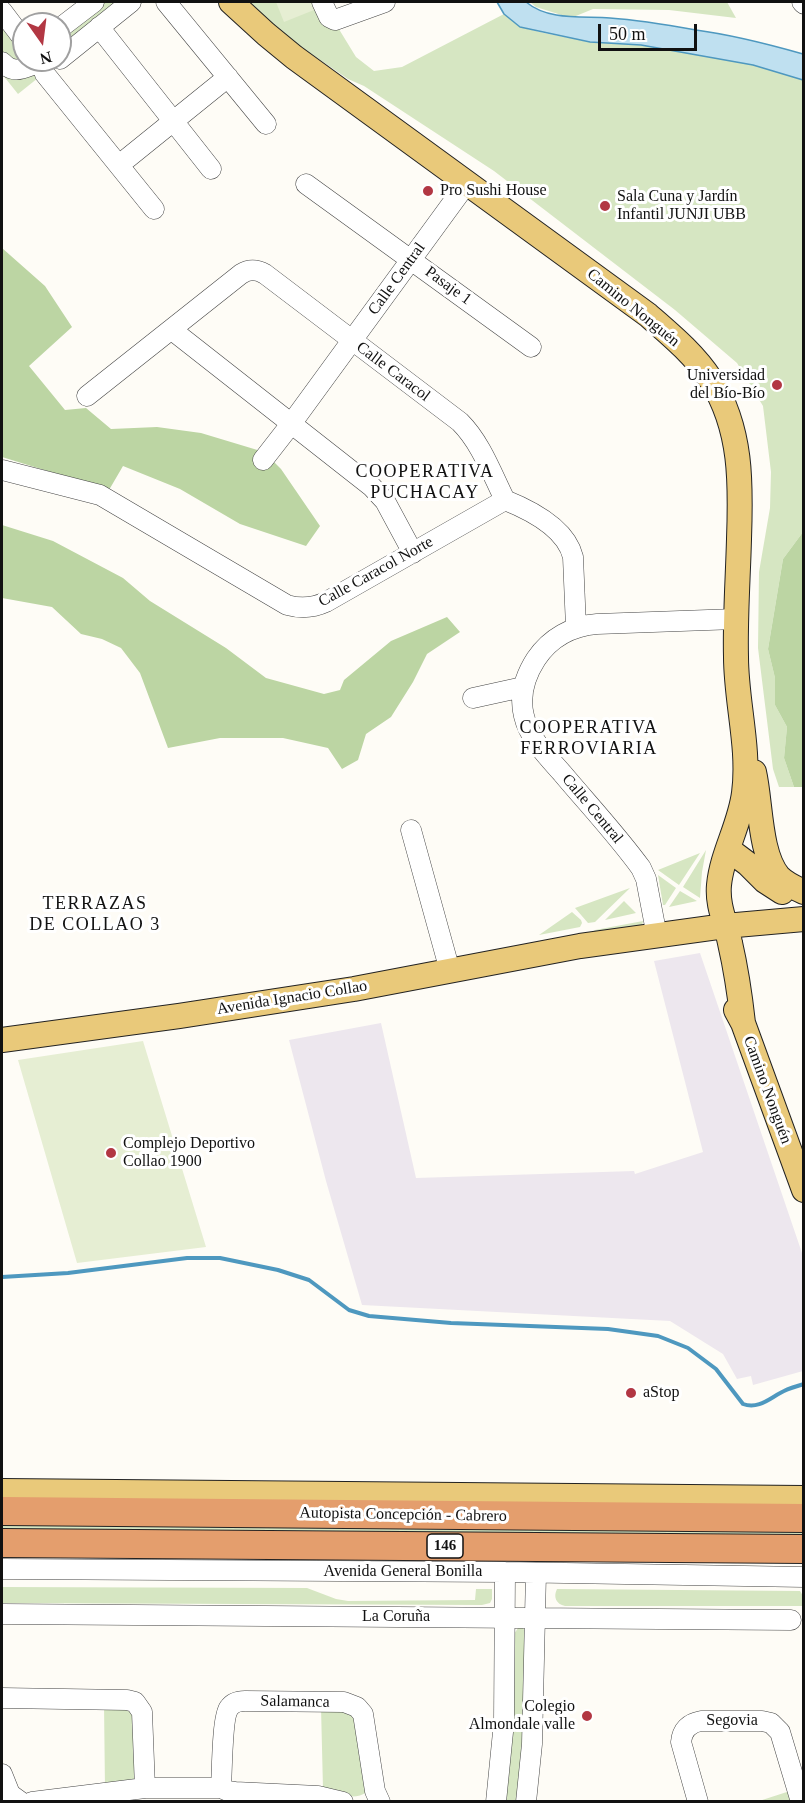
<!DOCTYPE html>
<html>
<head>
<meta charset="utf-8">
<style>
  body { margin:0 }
  #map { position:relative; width:805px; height:1803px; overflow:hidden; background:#fefcf6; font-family:Georgia,serif }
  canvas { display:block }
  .frame { position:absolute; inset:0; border:3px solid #111; pointer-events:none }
  .north { position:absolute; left:12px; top:12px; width:60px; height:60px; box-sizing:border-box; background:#fff; border:2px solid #a0a0a0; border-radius:50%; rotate:166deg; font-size:16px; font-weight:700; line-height:24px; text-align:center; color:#111 }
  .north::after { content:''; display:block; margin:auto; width:21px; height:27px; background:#b23743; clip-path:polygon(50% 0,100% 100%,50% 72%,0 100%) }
  .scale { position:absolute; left:598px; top:24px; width:99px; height:27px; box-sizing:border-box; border:3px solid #111; border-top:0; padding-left:8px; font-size:18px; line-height:21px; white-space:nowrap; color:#111; -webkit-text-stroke:4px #fff; paint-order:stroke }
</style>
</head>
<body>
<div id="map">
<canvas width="805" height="1803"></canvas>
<div class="frame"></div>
<div class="north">N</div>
<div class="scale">50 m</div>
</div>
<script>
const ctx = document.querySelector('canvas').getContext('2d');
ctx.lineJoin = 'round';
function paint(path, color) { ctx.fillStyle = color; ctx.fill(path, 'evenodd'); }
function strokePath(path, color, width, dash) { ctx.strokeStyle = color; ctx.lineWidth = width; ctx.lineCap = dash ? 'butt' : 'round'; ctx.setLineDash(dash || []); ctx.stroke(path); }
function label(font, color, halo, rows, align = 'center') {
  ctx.font = font + ' Georgia,serif'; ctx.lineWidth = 6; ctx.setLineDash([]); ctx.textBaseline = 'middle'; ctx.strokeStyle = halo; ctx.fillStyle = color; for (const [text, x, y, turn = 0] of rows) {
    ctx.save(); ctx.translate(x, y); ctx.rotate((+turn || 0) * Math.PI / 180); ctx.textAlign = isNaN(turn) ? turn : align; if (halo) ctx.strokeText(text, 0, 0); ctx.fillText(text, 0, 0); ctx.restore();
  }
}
const industrial = new Path2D(`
  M 700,953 L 803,1256 L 803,1371 L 753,1385 L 751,1376 L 737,1379 L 723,1354 L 670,1321 L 362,1305 L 326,1181 L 289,1040 L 381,1023 L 416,1178 L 634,1171 L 635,1174 L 703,1152 L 654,961 Z`);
const green = new Path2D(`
  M 100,2 L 126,2 L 60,52 L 60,33 Z
  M 245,2 L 316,2 L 326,26 L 329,28 L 337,26 L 356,57 L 374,71 L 402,67 L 504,14 L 520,27 L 544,33 L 590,42 L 641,45 L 753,65 L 803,80 L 803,532 L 783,559 L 768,649 L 775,678 L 775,705 L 787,727 L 784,758 L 794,787 L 779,787 L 773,769 L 758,648 L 759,572 L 770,508 L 771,472 L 763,406 L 737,363 L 675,310 L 494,171 L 364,86 L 348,79 L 275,29 Z
  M 530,2 L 727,2 L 736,18 L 669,10 L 593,9 L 571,18 L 536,7 Z
  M 2,16 L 24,44 L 24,54 L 17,61 L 8,61 L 2,53 Z
  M 33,72 L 38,78 L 18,94 L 2,74 Z
  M 706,850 L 702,872 L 700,898 L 683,887 Z
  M 700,853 L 679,885 L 658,870 Z
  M 658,875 L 676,888 L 665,905 L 663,905 Z
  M 630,888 L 595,922 L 588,923 L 575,908 Z
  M 680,891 L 697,901 L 669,907 Z
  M 624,901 L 636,913 L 605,920 Z
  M 572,912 L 581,920 L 582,923 L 580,927 L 539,935 Z
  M 643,921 L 642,926 L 589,934 L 595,930 Z
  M 2,1520 L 803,1527 L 804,1537 L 2,1530 Z
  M 2,1587 L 307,1588 L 336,1599 L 348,1601 L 475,1600 L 476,1589 L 492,1589 L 492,1599 L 490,1603 L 482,1605 L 2,1603 Z
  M 557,1589 L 800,1591 L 803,1596 L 803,1606 L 565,1606 C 556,1604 553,1597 557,1589 Z
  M 522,1627 L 526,1632 L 525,1742 L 519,1801 L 505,1802 L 510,1757 L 514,1634 L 518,1628 Z
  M 104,1704 L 132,1706 L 139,1780 L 105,1789 Z
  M 321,1707 L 353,1710 L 367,1792 C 353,1802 338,1793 323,1789 Z
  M 793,1790 L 796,1802 L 756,1802 Z`);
const forest = new Path2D(`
  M 2,248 L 45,286 L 72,327 L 29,366 L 65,410 L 86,408 L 111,429 L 157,427 L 201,433 L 264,452 L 281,469 L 320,526 L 306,546 L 240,524 L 180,489 L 123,466 L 109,490 L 2,457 Z
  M 2,525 L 53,541 L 123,578 L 150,601 L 226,648 L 266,678 L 324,694 L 340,690 L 344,680 L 391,641 L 447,617 L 460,632 L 427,654 L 413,682 L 391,717 L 366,734 L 358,760 L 342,769 L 328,748 L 283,738 L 220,738 L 168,748 L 140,673 L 121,648 L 102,639 L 81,634 L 52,607 L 2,598 Z
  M 803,532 L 804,787 L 794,787 L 784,758 L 787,727 L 775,705 L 775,678 L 768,649 L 783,559 Z`);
const pitch = new Path2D(`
  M 276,2 L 311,2 L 314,10 L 284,22 Z
  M 143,1041 L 206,1247 L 77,1263 L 18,1060 Z`);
const water = new Path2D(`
  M 497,2 L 526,2 C 549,21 582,16 610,18 C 638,20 668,25 696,30 C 733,35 768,44 803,54 L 803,80 L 753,65 L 641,45 L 590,42 L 520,27 L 504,14 Z`);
const stream = new Path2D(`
  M 2,1277 L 68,1273 L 187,1258 L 220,1258 L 278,1270 L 309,1280 L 349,1310 L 369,1316 L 451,1323 L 608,1329 L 658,1336 L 688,1348 L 716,1369 L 743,1404 C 759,1410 771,1397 784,1391 C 790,1388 797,1386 804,1384`);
const minor = new Path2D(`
  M 166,2 L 266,124
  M 322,2 L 329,17 L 335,20 L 385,2
  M 802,2 L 804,4
  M 2,11 L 24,40
  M 99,27 L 211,169
  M 60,28 L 94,2
  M 60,59 L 131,2
  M 2,62 C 13,74 22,69 35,64
  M 43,68 L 45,74 L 154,209
  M 119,165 L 228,77
  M 306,184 L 531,347
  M 172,330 L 372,487 L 385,501 L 413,553
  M 87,396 L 241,274 C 249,269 256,269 265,274 L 460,422 C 481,443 492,474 505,500
  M 263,460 L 291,424 L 467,183
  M 2,470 L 100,495 L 287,605 C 301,609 313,608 326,602 L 505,500 C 530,510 566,528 573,557 L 576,627
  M 473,698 L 523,687
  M 411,830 L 450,971
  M 655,926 L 646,879 L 641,868 C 617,835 588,804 562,773 C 547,756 529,738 524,716 C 519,696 525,676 536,659 C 550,638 572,626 597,624 L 736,619
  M 2,1569 L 505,1572 L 804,1577
  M 2,1614 L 791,1620
  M 2,1698 L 127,1700 L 135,1702 L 142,1712 L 145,1788
  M 2,1774 L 10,1794 L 21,1802
  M 221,1788 C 222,1773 222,1717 229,1708 C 233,1702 239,1701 245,1701 L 344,1702 L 357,1707 L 363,1714 L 375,1791 L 380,1802
  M 32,1802 L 145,1788 L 221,1788 L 228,1791 L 235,1792 L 318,1796 L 343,1802
  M 496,1802 L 504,1722 L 505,1572
  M 526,1802 L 532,1744 L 536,1573
  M 698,1802 L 681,1742 C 682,1730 689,1723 701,1721 L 762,1721 L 771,1723 L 780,1732 L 801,1802`);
const major = new Path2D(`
  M 231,2 L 266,34 L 294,57 L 648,315 C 671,335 695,355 711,380 C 742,429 741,484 739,539 C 738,578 735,618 736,657 C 736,702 750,748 744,793 C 740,825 722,853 719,885 C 717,906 726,923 730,943 C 736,969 740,996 743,1023
  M 754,772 C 761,802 759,854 779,877 C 786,884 795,888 804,892
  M 728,849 L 748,864 L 765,881 L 782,892
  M 736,1010 L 743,1023 L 804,1190
  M 2,1040 L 179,1016 L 354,989 L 580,946 L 725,926 L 804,919
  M 2,1491 L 804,1498`);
const highway = new Path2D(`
  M 2,1511 L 804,1518
  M 2,1543 L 804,1549`);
const markers = [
  [428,191,6,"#b23743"],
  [605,206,6,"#b23743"],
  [777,385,6,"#b23743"],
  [111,1153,6,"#b23743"],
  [631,1393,6,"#b23743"],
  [587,1716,6,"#b23743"]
];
const shields = [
  [445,1546,36]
];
const shieldNames = [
  ["146",445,1546]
];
const poiNames = [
  ["Pro Sushi House",440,191],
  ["Sala Cuna y Jardín",617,197],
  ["Infantil JUNJI UBB",617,215],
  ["Universidad",765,376,"right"],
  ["del Bío-Bío",765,394,"right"],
  ["Complejo Deportivo",123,1144],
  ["Collao 1900",123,1162],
  ["aStop",643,1393],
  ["Colegio",575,1707,"right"],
  ["Almondale valle",575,1725,"right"]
];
const streetNames = [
  ["Calle Central",397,279,-54],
  ["Pasaje 1",448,286,36],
  ["Camino Nonguén",633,308,39],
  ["Calle Caracol",393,372,37],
  ["Calle Caracol Norte",376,572,-29],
  ["Calle Central",592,809,50],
  ["Avenida Ignacio Collao",292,998,-9],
  ["Camino Nonguén",767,1090,70],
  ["Autopista Concepción - Cabrero",403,1515,1],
  ["Avenida General Bonilla",403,1572],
  ["La Coruña",396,1617],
  ["Salamanca",295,1702,1],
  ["Segovia",732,1721]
];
const neighbourhoodNames = [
  ["COOPERATIVA",425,472],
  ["PUCHACAY",425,493],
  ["COOPERATIVA",589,728],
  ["FERROVIARIA",589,749],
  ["TERRAZAS",95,904],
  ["DE COLLAO 3",95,925]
];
paint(industrial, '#ede7ee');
paint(green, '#d6e6c2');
paint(forest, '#bcd5a3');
paint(pitch, '#e6eed3');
paint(water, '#bfe0f0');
strokePath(water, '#4e98bf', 1.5);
strokePath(stream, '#4e98bf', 4);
strokePath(minor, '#444', 21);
strokePath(major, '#222', 26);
strokePath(highway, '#222', 30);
strokePath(minor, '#fff', 20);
strokePath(major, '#e9c97a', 24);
strokePath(highway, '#e49e6d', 28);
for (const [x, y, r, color] of markers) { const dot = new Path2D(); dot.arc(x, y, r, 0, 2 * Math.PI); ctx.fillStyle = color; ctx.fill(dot); strokePath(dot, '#fff', 2); }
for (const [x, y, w] of shields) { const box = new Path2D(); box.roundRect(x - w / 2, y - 12, w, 24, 4.5); ctx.fillStyle = '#fff'; ctx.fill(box); strokePath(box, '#111', 1.5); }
label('bold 15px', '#111', null, shieldNames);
label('16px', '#111', '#fff', poiNames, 'left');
label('16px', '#111', '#fff', streetNames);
ctx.letterSpacing = '1.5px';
label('18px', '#111', '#fff', neighbourhoodNames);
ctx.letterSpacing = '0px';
</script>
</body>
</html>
